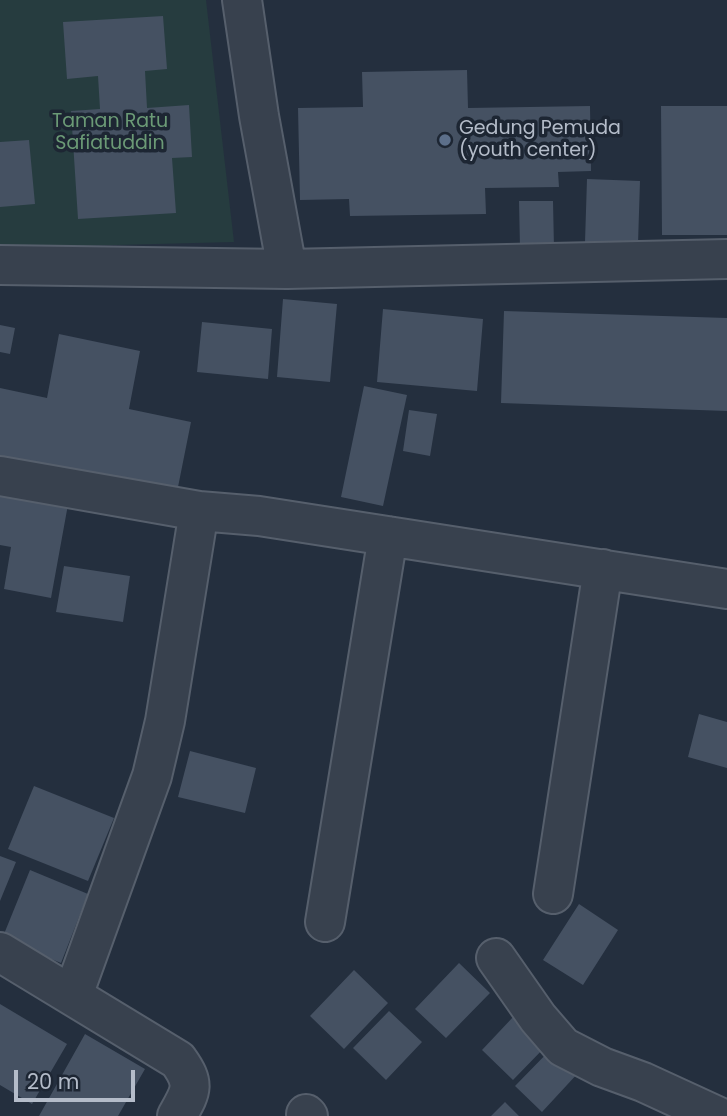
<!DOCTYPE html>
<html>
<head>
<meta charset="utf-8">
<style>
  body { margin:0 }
  #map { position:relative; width:727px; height:1116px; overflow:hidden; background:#242f3e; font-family:Poppins,sans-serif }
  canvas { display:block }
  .scale { position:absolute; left:14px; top:1070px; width:121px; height:32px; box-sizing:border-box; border:4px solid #b4bcc9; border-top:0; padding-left:9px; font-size:21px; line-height:24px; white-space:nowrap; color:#b4bcc9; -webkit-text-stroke:5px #1d2633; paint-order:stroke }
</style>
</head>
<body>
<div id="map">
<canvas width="727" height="1116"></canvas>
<div class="scale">20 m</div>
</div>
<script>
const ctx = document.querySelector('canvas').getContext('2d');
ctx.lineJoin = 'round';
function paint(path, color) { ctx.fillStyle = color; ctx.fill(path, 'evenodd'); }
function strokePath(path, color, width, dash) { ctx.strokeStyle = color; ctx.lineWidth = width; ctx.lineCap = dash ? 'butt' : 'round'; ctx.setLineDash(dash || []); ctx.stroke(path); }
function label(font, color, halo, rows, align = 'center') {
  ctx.font = font + ' Poppins,sans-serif'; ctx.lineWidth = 7; ctx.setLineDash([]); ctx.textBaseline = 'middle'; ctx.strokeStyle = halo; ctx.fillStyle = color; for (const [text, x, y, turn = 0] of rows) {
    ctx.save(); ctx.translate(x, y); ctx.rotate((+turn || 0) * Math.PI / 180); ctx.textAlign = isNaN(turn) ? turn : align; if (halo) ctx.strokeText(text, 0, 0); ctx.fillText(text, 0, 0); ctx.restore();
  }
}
const green = new Path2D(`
  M 0,0 L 206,0 L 234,242 L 0,248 Z`);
const building = new Path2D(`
  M 163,16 L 167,69 L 145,71 L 147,108 L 189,105 L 192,157 L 172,158 L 176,213 L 78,219 L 71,111 L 100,109 L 98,76 L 67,79 L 63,22 Z
  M 467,70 L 468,108 L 590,106 L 591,171 L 558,172 L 559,187 L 485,188 L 486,214 L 350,216 L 349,199 L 300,200 L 298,108 L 363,107 L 362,72 Z
  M 661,106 L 727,106 L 727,235 L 662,235 Z
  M 29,140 L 35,204 L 0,207 L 0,142 Z
  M 587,179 L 640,181 L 638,244 L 585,242 Z
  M 519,201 L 553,201 L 554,248 L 520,248 Z
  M 283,299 L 337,304 L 330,382 L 277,377 Z
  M 383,309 L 483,319 L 477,391 L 377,382 Z
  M 504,311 L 727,318 L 727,411 L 501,403 Z
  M 202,322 L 272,329 L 268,379 L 197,372 Z
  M 0,325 L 15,328 L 10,354 L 0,352 Z
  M 59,334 L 140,351 L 129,409 L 191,422 L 176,497 L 0,461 L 0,388 L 47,398 Z
  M 364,386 L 407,395 L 383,506 L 341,497 Z
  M 409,410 L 437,414 L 430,456 L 403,451 Z
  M 0,485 L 69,499 L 51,598 L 4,589 L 11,547 L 0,545 Z
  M 64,566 L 130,576 L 123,622 L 56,612 Z
  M 699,714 L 727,722 L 727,768 L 688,757 Z
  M 190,751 L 256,768 L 245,813 L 178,797 Z
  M 34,786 L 114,818 L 88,881 L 8,849 Z
  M 0,856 L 16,862 L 0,901 Z
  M 30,870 L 88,894 L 61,963 L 2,939 Z
  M 579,904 L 618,930 L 583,985 L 543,960 Z
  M 459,963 L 490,993 L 446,1038 L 415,1009 Z
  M 354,970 L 388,1003 L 344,1049 L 310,1016 Z
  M 0,1004 L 67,1044 L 32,1104 L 0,1085 Z
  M 389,1011 L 422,1042 L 386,1080 L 353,1048 Z
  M 514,1016 L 546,1046 L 513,1080 L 482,1050 Z
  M 85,1034 L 145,1069 L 118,1116 L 39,1116 Z
  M 553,1047 L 579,1072 L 542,1112 L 515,1086 Z
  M 505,1102 L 519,1116 L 491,1116 Z`);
const street = new Path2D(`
  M 242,0 L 259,116 L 287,269
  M 0,265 L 287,269 L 727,259
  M 0,476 L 199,511 L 259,516 L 727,589
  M 553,894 L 603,569
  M 325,922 L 388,536
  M 0,952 L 178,1060 C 196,1085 191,1091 177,1116
  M 496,958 L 538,1018 L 563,1047 L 602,1067 L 643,1082 L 717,1116
  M 73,995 L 152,776 L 165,721 L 199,511
  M 306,1114 L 308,1116`);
const markers = [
  [445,140,7,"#5c6f8a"]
];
const parkNames = [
  ["Taman Ratu",110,122],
  ["Safiatuddin",110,144]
];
const poiNames = [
  ["Gedung Pemuda",459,129],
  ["(youth center)",459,151]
];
paint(green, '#263c3f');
paint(building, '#455162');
strokePath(street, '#565f6c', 42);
strokePath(street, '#38414e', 38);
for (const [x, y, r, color] of markers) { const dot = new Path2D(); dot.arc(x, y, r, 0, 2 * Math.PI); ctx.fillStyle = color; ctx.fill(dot); strokePath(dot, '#1d2633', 2.5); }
label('19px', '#6b9a76', '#1d2633', parkNames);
label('19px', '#b4bcc9', '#1d2633', poiNames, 'left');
</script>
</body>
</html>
